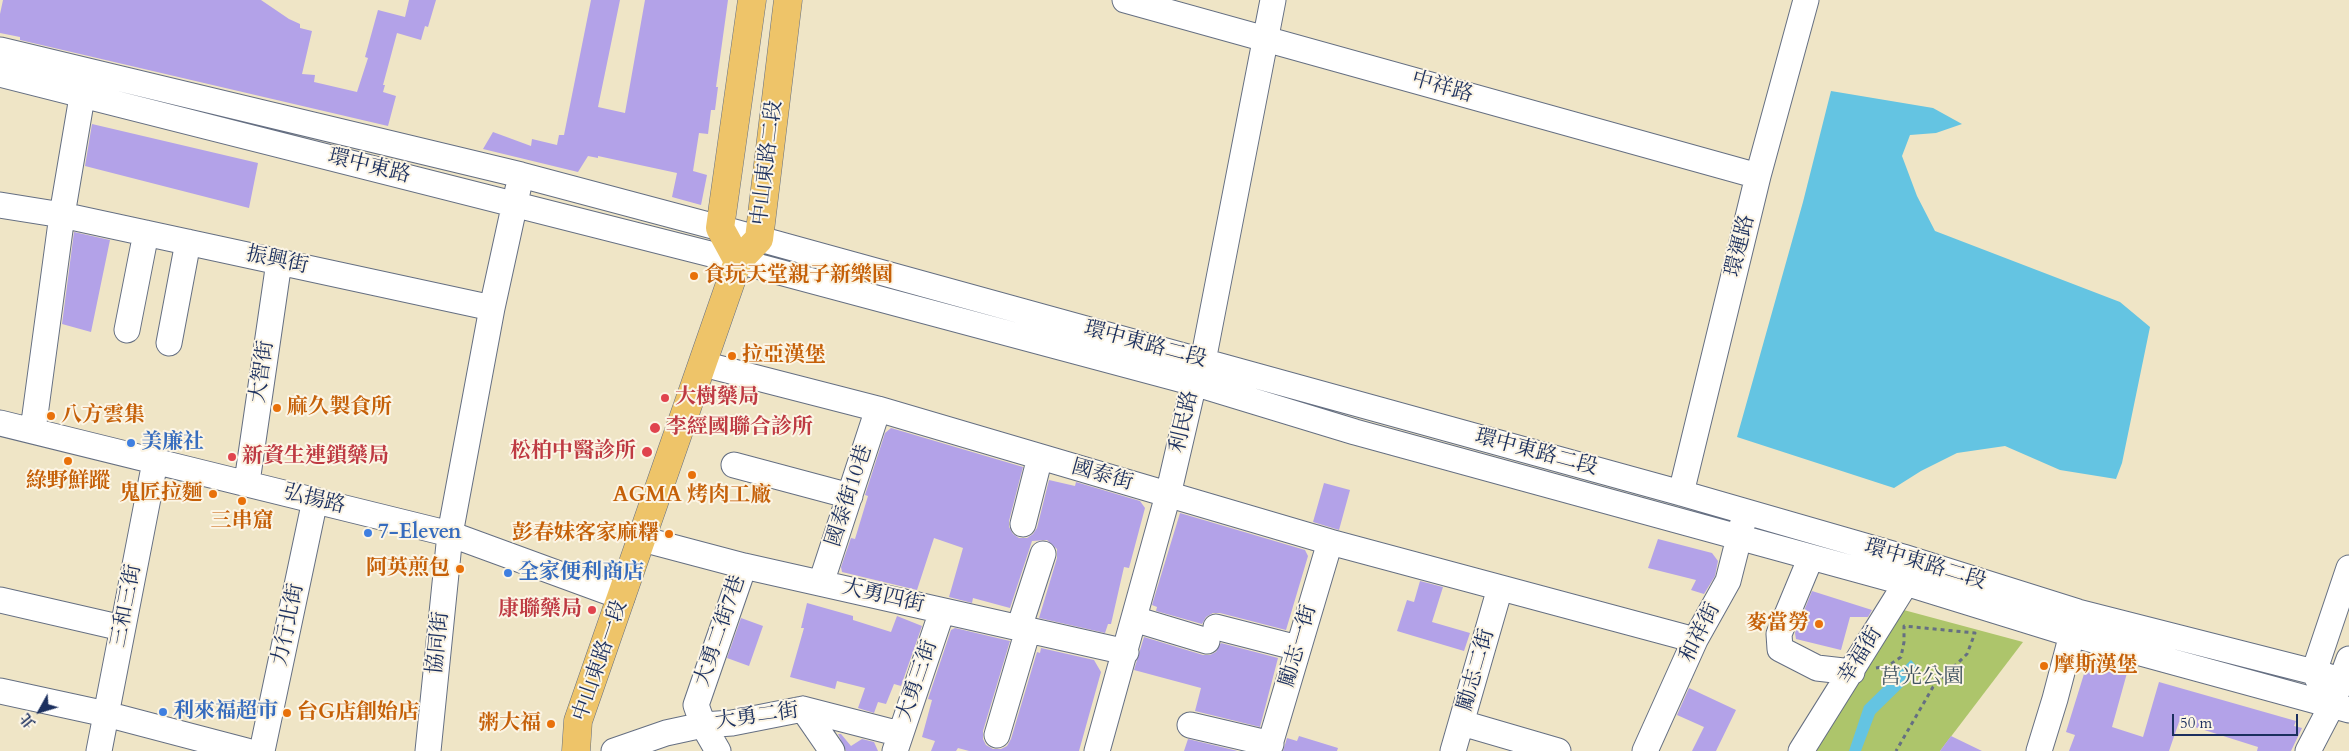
<!DOCTYPE html>
<html>
<head>
<meta charset="utf-8">
<style>
  body { margin:0 }
  #map { position:relative; width:2349px; height:751px; overflow:hidden; background:#efe5c6; font-family:Cardo,"Noto Serif TC",serif }
  canvas { display:block }
  .north { position:absolute; left:15px; top:686px; width:50px; height:50px; -webkit-text-stroke:4px #fcf5e5; paint-order:stroke; rotate:231deg; font-size:14px; font-weight:700; line-height:20px; text-align:center; color:#1b2f5e }
  .north::after { content:''; display:block; margin:auto; width:18px; height:22px; background:#1b2f5e; clip-path:polygon(50% 0,100% 100%,50% 72%,0 100%) }
  .scale { position:absolute; left:2172px; top:714px; width:126px; height:22px; box-sizing:border-box; border:2px solid #1b2f5e; border-top:0; padding-left:6px; font-size:15px; line-height:18px; white-space:nowrap; color:#1b2f5e; -webkit-text-stroke:4px #fcf5e5; paint-order:stroke }
</style>
</head>
<body>
<div id="map">
<canvas width="2349" height="751"></canvas>
<div class="north">北</div>
<div class="scale">50 m</div>
</div>
<script>
const ctx = document.querySelector('canvas').getContext('2d');
ctx.lineJoin = 'round';
function paint(path, color) { ctx.fillStyle = color; ctx.fill(path, 'evenodd'); }
function strokePath(path, color, width, dash) { ctx.strokeStyle = color; ctx.lineWidth = width; ctx.lineCap = dash ? 'butt' : 'round'; ctx.setLineDash(dash || []); ctx.stroke(path); }
function label(font, color, halo, rows, align = 'center') {
  ctx.font = font + ' Cardo,"Noto Serif TC",serif'; ctx.lineWidth = 4; ctx.setLineDash([]); ctx.textBaseline = 'middle'; ctx.strokeStyle = halo; ctx.fillStyle = color; for (const [text, x, y, turn = 0] of rows) {
    ctx.save(); ctx.translate(x, y); ctx.rotate((+turn || 0) * Math.PI / 180); ctx.textAlign = isNaN(turn) ? turn : align; if (halo) ctx.strokeText(text, 0, 0); ctx.fillText(text, 0, 0); ctx.restore();
  }
}
const green = new Path2D(`
  M 1900,609 L 2023,642 L 1940,751 L 1812,751 Z`);
const water = new Path2D(`
  M 1831,91 L 1933,108 L 1962,124 L 1936,133 L 1910,135 L 1902,156 L 1917,196 L 1935,231 L 2120,302 L 2150,327 L 2122,463 L 2116,479 L 2060,470 L 2005,446 L 1957,453 L 1921,471 L 1894,488 L 1737,437 L 1803,202 Z
  M 1911,660 L 1920,670 L 1875,714 L 1861,751 L 1849,751 L 1864,706 Z`);
const building = new Path2D(`
  M 3,0 L 261,0 L 289,19 L 300,24 L 300,28 L 312,31 L 302,74 L 315,75 L 314,82 L 357,92 L 368,58 L 365,57 L 378,10 L 405,17 L 409,0 L 436,0 L 428,27 L 425,26 L 421,40 L 397,33 L 383,85 L 385,85 L 383,92 L 396,96 L 388,126 L 20,40 L 20,37 L 0,33 L 0,14 Z
  M 591,0 L 620,0 L 598,107 L 625,113 L 645,0 L 728,0 L 716,87 L 718,87 L 715,110 L 711,110 L 708,134 L 699,133 L 693,171 L 707,175 L 701,205 L 672,197 L 677,173 L 598,156 L 598,158 L 588,156 L 578,172 L 483,149 L 493,132 L 531,146 L 532,139 L 557,145 L 559,135 L 564,135 Z
  M 92,124 L 258,163 L 249,208 L 85,166 Z
  M 74,232 L 110,240 L 91,332 L 62,324 Z
  M 891,428 L 1023,467 L 1009,521 L 1009,527 L 1013,534 L 1019,538 L 1027,538 L 1033,534 L 1037,528 L 1049,480 L 1075,486 L 1076,482 L 1140,501 L 1145,508 L 1129,568 L 1124,567 L 1111,624 L 1108,624 L 1105,633 L 1039,618 L 1057,558 L 1057,549 L 1047,540 L 1032,541 L 1010,608 L 973,598 L 972,603 L 949,597 L 963,548 L 934,538 L 917,590 L 842,572 L 841,567 L 851,538 L 855,539 L 868,496 L 865,495 L 885,433 Z
  M 1324,483 L 1350,490 L 1339,530 L 1313,522 Z
  M 1180,513 L 1305,550 L 1308,556 L 1286,630 L 1220,613 L 1213,613 L 1206,617 L 1202,624 L 1156,611 L 1157,607 L 1152,605 Z
  M 1658,539 L 1712,553 L 1718,561 L 1715,576 L 1704,594 L 1691,590 L 1696,580 L 1648,568 Z
  M 1420,581 L 1443,587 L 1432,622 L 1470,633 L 1464,651 L 1397,631 L 1407,600 L 1414,602 Z
  M 1812,591 L 1872,610 L 1868,617 L 1850,617 L 1841,650 L 1796,639 L 1795,633 Z
  M 807,603 L 853,616 L 853,620 L 891,632 L 897,616 L 922,626 L 901,686 L 894,684 L 886,704 L 878,702 L 874,713 L 858,708 L 865,688 L 837,681 L 835,689 L 790,677 L 804,628 L 801,628 Z
  M 741,618 L 763,626 L 749,666 L 727,658 Z
  M 955,628 L 1010,641 L 983,731 L 983,739 L 986,745 L 993,749 L 1001,749 L 1007,746 L 1011,739 L 1037,652 L 1040,653 L 1041,648 L 1094,660 L 1101,672 L 1079,751 L 969,751 L 958,748 L 956,751 L 931,751 L 935,741 L 922,737 L 932,700 L 928,699 L 951,630 Z
  M 1144,637 L 1203,655 L 1210,655 L 1216,652 L 1221,643 L 1278,658 L 1260,727 L 1195,711 L 1201,688 L 1134,670 Z
  M 2088,661 L 2127,673 L 2112,727 L 2143,737 L 2159,682 L 2296,721 L 2294,726 L 2302,728 L 2291,751 L 2257,751 L 2258,747 L 2179,722 L 2169,751 L 2069,751 L 2075,735 L 2066,732 Z
  M 1689,688 L 1736,710 L 1716,751 L 1692,751 L 1704,727 L 1677,715 Z
  M 838,734 L 841,734 L 851,746 L 862,739 L 874,742 L 878,751 L 846,751 Z
  M 1299,736 L 1338,748 L 1337,751 L 1283,751 L 1287,738 L 1297,741 Z
  M 1951,736 L 1982,751 L 1940,751 Z
  M 1188,739 L 1238,751 L 1184,751 Z`);
const path = new Path2D(`
  M 1876,668 L 1888,666 L 1901,657 L 1904,642 L 1904,626 L 1975,633 L 1967,654 L 1933,687 L 1896,751`);
const minor = new Path2D(`
  M 1125,0 L 1758,176
  M 0,50 L 521,175 L 720,228 L 1681,493 L 1903,557 L 2078,612 L 2314,672 L 2349,683
  M 0,74 L 738,261 L 1194,383 L 1355,432 L 1906,583 L 2071,634 L 2349,710
  M 0,205 L 62,215 L 492,308
  M 127,330 L 146,233
  M 169,343 L 188,242
  M 703,364 L 878,409 L 1330,542 L 1695,640
  M 0,423 L 450,534 L 622,597
  M 33,430 L 62,215 L 85,79
  M 734,465 L 850,496
  M 247,482 L 279,262
  M 1681,493 L 1758,176 L 1806,0
  M 1023,524 L 1040,457
  M 642,539 L 744,566 L 1126,652
  M 1811,557 L 1779,634 L 1780,649 L 1817,668 L 1852,672
  M 821,583 L 878,409
  M 0,600 L 122,628
  M 1134,619 L 1207,641
  M 1216,627 L 1298,648
  M 1019,628 L 1043,554
  M 2321,685 L 2314,672 L 2349,568
  M 0,691 L 106,714 L 247,751
  M 803,709 L 832,751
  M 1462,723 L 1558,751
  M 1190,725 L 1271,744
  M 997,735 L 1028,630
  M 99,751 L 155,462
  M 262,751 L 315,500
  M 428,751 L 450,534 L 492,308 L 518,189
  M 614,751 L 666,733 L 703,725 L 732,723 L 803,709 L 900,734
  M 718,751 L 703,725 L 696,705 L 744,566
  M 895,751 L 942,611
  M 1097,751 L 1168,495 L 1194,383 L 1203,361 L 1273,0
  M 1268,751 L 1330,542
  M 1453,751 L 1500,588
  M 1645,751 L 1695,640 L 1728,581 L 1743,522
  M 1801,751 L 1906,583 L 1904,567
  M 2039,751 L 2055,699 L 2076,619
  M 2308,751 L 2332,705 L 2349,659`);
const major = new Path2D(`
  M 738,261 L 720,228 L 752,0
  M 576,751 L 578,721 L 738,261 L 759,239 L 788,0`);
const markers = [
  [694,276,5,"#e8710a"],
  [732,356,5,"#e8710a"],
  [665,398,5,"#e0444e"],
  [277,408,5,"#e8710a"],
  [51,416,5,"#e8710a"],
  [655,428,6,"#e0444e"],
  [131,443,5,"#3f7fe0"],
  [647,452,6,"#e0444e"],
  [232,457,5,"#e0444e"],
  [68,461,5,"#e8710a"],
  [692,475,5,"#e8710a"],
  [213,494,5,"#e8710a"],
  [242,501,5,"#e8710a"],
  [368,533,5,"#3f7fe0"],
  [669,534,5,"#e8710a"],
  [460,569,5,"#e8710a"],
  [508,573,5,"#3f7fe0"],
  [592,610,5,"#e0444e"],
  [1819,624,5,"#e8710a"],
  [2044,666,5,"#e8710a"],
  [163,712,5,"#3f7fe0"],
  [287,713,5,"#e8710a"],
  [551,724,5,"#e8710a"]
];
const streetNames = [
  ["中祥路",1442,88,16],
  ["中山東路二段",768,163,-83],
  ["環中東路",369,167,14],
  ["環運路",1741,246,-76],
  ["振興街",277,261,12],
  ["環中東路二段",1145,345,15],
  ["大智街",263,372,-82],
  ["利民路",1185,422,-77],
  ["環中東路二段",1536,453,15],
  ["國泰街",1102,476,16],
  ["國泰街10巷",850,496,-72],
  ["弘揚路",314,500,14],
  ["環中東路二段",1925,565,17],
  ["大勇四街",883,597,13],
  ["三和三街",127,606,-79],
  ["力行北街",289,625,-78],
  ["大勇二街7巷",721,631,-71],
  ["和祥街",1701,633,-63],
  ["協同街",439,643,-84],
  ["勵志一街",1299,646,-74],
  ["幸福街",1861,656,-58],
  ["中山東路一段",601,661,-71],
  ["勵志二街",1477,670,-74],
  ["大勇三街",918,681,-71],
  ["大勇二街",757,717,-8]
];
const foodNames = [
  ["食玩天堂親子新樂園",704,276],
  ["拉亞漢堡",742,356],
  ["麻久製食所",287,408],
  ["八方雲集",61,416],
  ["綠野鮮蹤",68,482,"center"],
  ["鬼匠拉麵",203,494,"right"],
  ["AGMA 烤肉工廠",692,496,"center"],
  ["三串窟",242,522,"center"],
  ["彭春妹客家麻糬",659,534,"right"],
  ["阿英煎包",450,569,"right"],
  ["麥當勞",1809,624,"right"],
  ["摩斯漢堡",2054,666],
  ["台G店創始店",297,713],
  ["粥大福",541,724,"right"]
];
const healthNames = [
  ["大樹藥局",675,398],
  ["李經國聯合診所",666,428],
  ["松柏中醫診所",636,452,"right"],
  ["新資生連鎖藥局",242,457],
  ["康聯藥局",582,610,"right"]
];
const shopNames = [
  ["美廉社",141,443],
  ["7-Eleven",378,533],
  ["全家便利商店",518,573],
  ["利來福超市",173,712]
];
const parkNames = [
  ["莒光公園",1922,678]
];
paint(green, '#adc56b');
paint(water, '#64c4e2');
paint(building, '#b3a2e8');
strokePath(minor, '#656f82', 27);
strokePath(major, '#656f82', 29);
strokePath(path, '#656f82', 3, [4, 4]);
strokePath(minor, '#fff', 25);
strokePath(major, '#eec469', 28);
for (const [x, y, r, color] of markers) { const dot = new Path2D(); dot.arc(x, y, r, 0, 2 * Math.PI); ctx.fillStyle = color; ctx.fill(dot); strokePath(dot, '#fcf5e5', 2); }
label('21px', '#1b2f5e', '#fcf5e5', streetNames);
label('bold 21px', '#c56008', '#fcf5e5', foodNames, 'left');
label('bold 21px', '#be3a42', '#fcf5e5', healthNames, 'left');
label('bold 21px', '#366cbe', '#fcf5e5', shopNames, 'left');
label('21px', '#405461', '#fcf5e5', parkNames);
</script>
</body>
</html>
